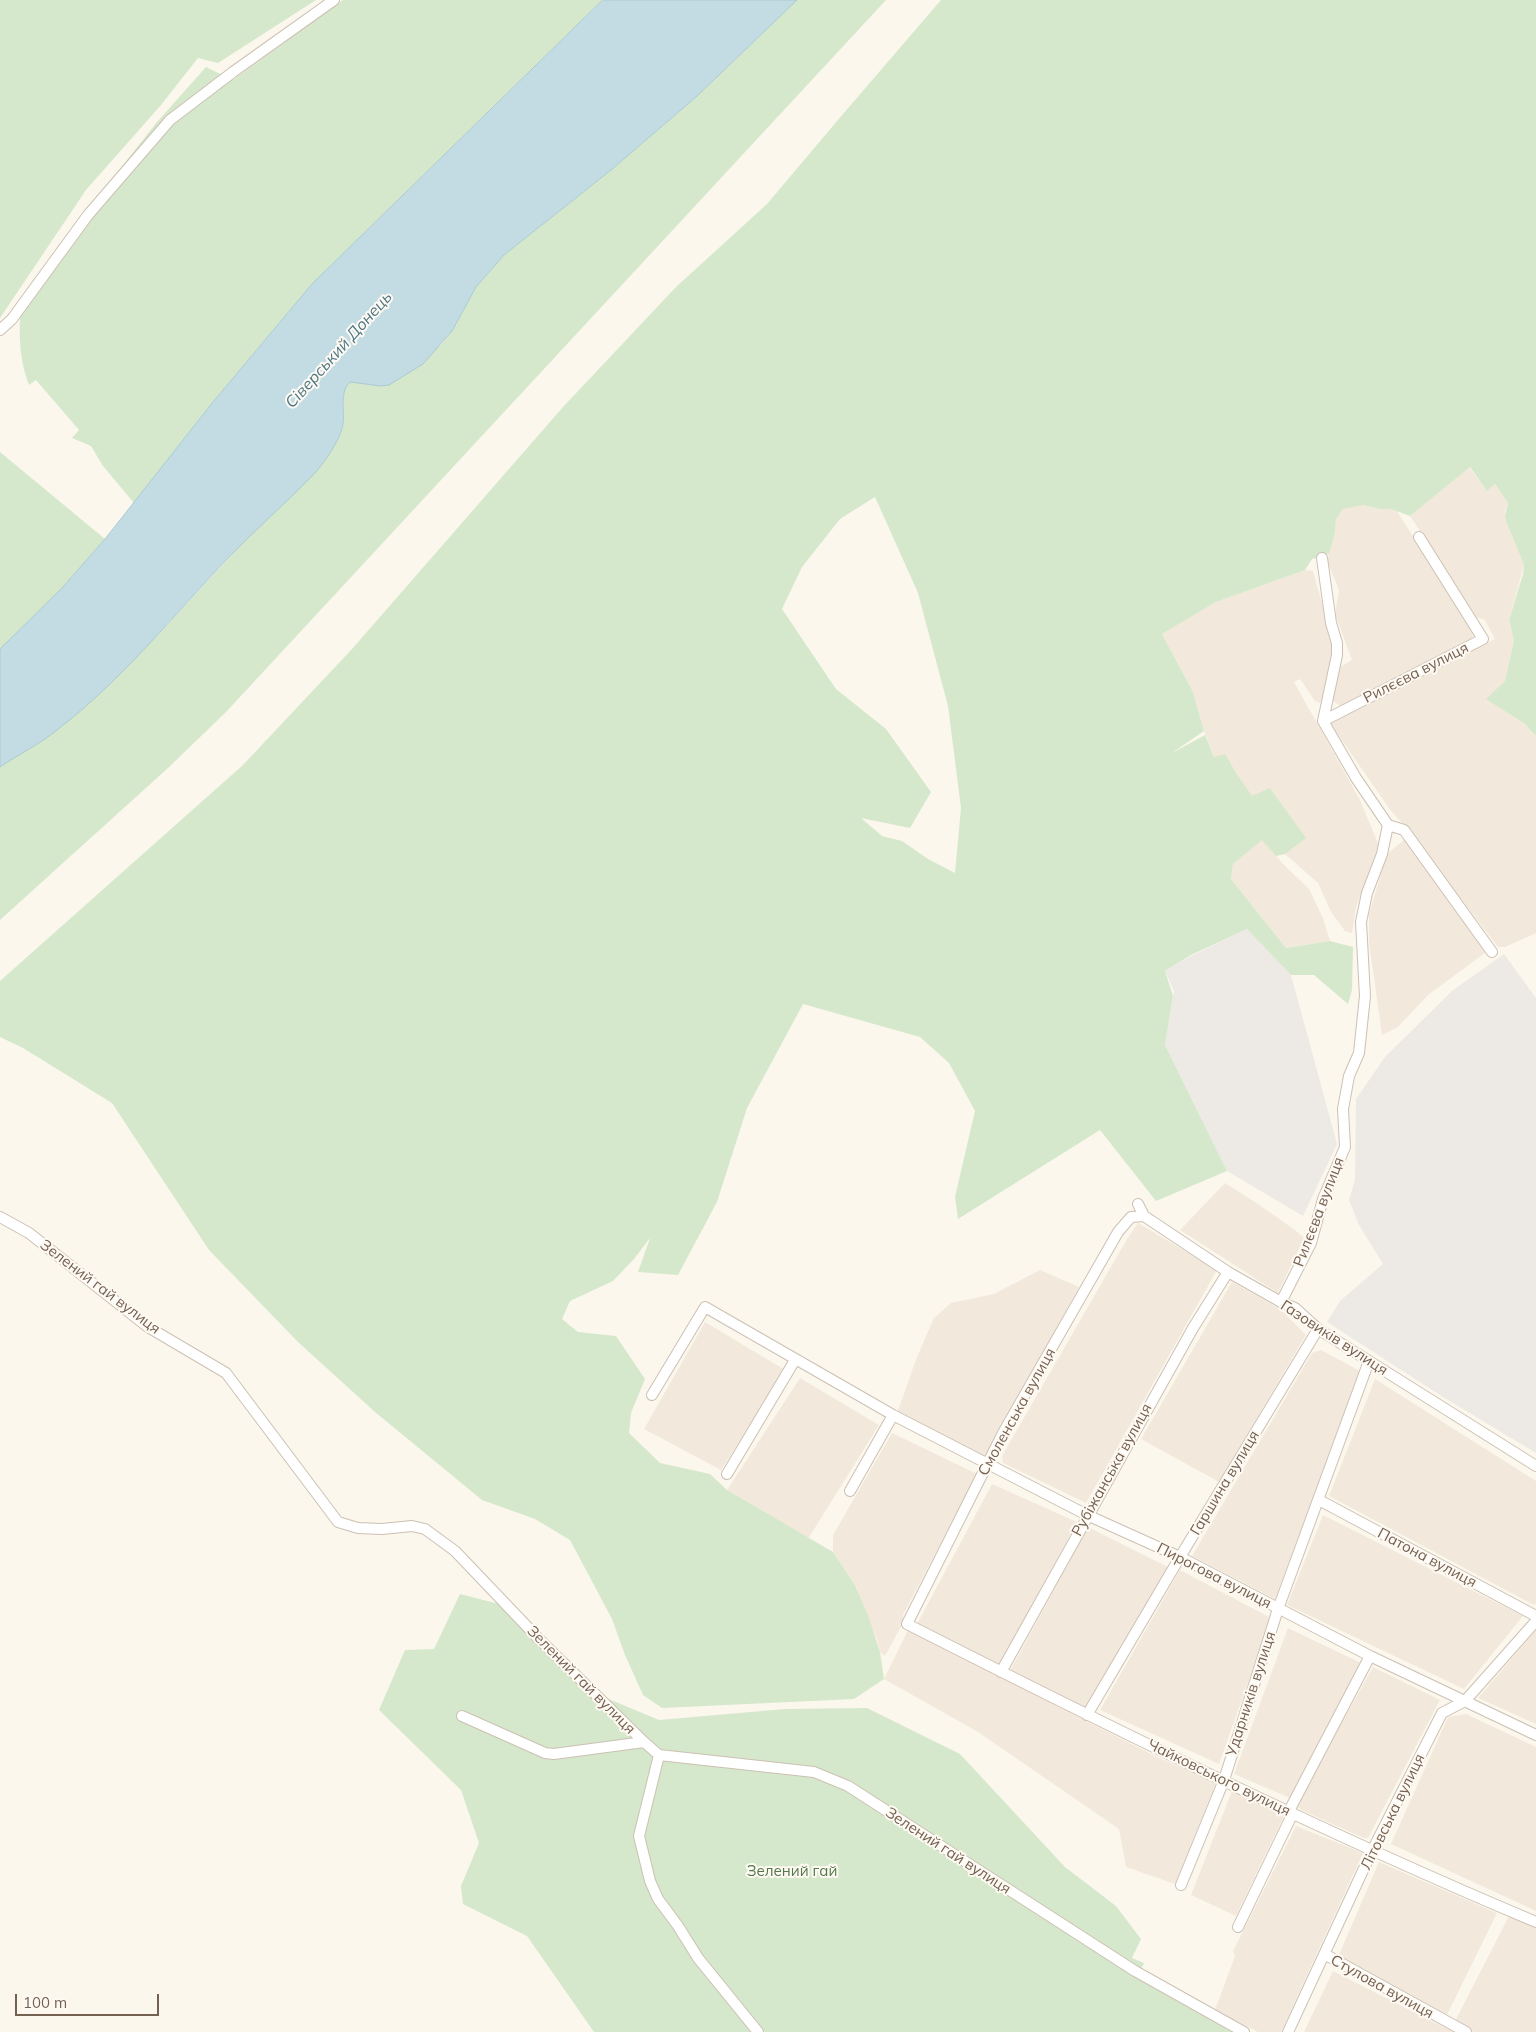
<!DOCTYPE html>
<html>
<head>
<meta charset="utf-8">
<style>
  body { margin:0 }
  #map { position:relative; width:1536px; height:2032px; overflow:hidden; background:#fbf7ed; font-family:Mulish,sans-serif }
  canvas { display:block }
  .scale { position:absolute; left:15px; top:1994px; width:144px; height:22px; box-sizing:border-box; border:2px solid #746152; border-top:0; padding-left:6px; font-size:15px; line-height:18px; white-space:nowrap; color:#746152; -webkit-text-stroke:4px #fefaf3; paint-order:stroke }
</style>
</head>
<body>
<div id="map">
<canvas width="1536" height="2032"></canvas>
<div class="scale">100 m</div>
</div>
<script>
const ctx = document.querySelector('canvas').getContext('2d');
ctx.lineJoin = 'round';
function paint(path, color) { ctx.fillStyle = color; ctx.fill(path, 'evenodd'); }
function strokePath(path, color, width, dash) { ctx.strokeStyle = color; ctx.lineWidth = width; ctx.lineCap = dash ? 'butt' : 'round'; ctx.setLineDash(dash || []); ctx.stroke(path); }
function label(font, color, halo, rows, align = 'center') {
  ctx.font = font + ' Mulish,sans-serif'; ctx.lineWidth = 4; ctx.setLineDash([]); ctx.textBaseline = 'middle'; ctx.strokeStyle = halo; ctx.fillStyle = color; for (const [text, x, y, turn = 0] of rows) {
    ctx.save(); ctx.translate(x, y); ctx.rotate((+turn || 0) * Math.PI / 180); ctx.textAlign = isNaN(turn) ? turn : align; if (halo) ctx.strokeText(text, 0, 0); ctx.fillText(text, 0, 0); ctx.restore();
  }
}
const residential = new Path2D(`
  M 1469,467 L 1487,491 L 1495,484 L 1508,503 L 1505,511 L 1507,524 L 1524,565 L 1509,620 L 1514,640 L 1505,681 L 1487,699 L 1525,724 L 1536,736 L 1536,933 L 1505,947 L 1498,947 L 1404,825 L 1391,811 L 1329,722 L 1495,639 L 1484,619 L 1477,618 L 1410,516 Z
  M 1363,505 L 1380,509 L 1395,508 L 1471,628 L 1473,637 L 1469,642 L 1341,707 L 1331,699 L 1340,667 L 1352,660 L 1335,614 L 1339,590 L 1327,561 L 1335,533 L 1336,519 L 1341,511 L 1347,506 Z
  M 1305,570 L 1313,571 L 1334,646 L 1325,694 L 1320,703 L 1315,701 L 1300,679 L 1294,682 L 1360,800 L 1379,846 L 1356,907 L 1352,933 L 1345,931 L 1331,912 L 1318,883 L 1285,854 L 1304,836 L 1270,788 L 1252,797 L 1214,757 L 1204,731 L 1193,692 L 1162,634 L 1216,602 Z
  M 1262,839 L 1282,863 L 1309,889 L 1323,918 L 1330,941 L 1286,948 L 1231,879 L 1233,864 Z
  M 1405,839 L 1436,880 L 1485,953 L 1428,995 L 1398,1027 L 1382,1035 L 1369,942 L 1369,914 L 1387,854 Z
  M 1225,1183 L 1258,1204 L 1295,1230 L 1304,1238 L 1278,1293 L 1180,1230 Z
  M 1138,1223 L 1217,1270 L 1086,1503 L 1003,1463 L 1002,1456 L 1127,1239 Z
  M 1040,1270 L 1079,1287 L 985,1457 L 897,1413 L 917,1357 L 934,1318 L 951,1303 L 994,1294 Z
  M 1232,1282 L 1280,1309 L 1306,1335 L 1219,1482 L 1141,1439 Z
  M 705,1322 L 785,1370 L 721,1470 L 644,1429 Z
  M 1321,1350 L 1360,1371 L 1275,1599 L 1192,1556 L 1312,1353 Z
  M 800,1378 L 879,1425 L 808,1539 L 727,1490 Z
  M 1375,1379 L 1536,1481 L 1536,1603 L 1534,1605 L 1329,1496 Z
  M 892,1433 L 977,1474 L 903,1615 L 904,1621 L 885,1656 L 880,1652 L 877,1639 L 862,1606 L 857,1588 L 833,1552 L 833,1535 Z
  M 992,1484 L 1077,1522 L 999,1666 L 917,1624 Z
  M 1323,1515 L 1523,1616 L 1464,1689 L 1287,1605 Z
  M 1088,1527 L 1168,1567 L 1086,1708 L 1010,1671 Z
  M 1180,1570 L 1271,1618 L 1219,1764 L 1100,1710 Z
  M 1288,1628 L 1361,1663 L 1290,1798 L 1234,1774 Z
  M 908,1630 L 1155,1756 L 1216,1783 L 1175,1884 L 1126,1867 L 1119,1829 L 978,1732 L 884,1679 Z
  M 1536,1630 L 1536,1724 L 1478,1698 Z
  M 1373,1667 L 1440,1700 L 1368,1838 L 1364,1838 L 1301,1810 L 1296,1805 Z
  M 1466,1714 L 1536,1747 L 1536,1911 L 1391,1844 L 1448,1717 Z
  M 1232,1791 L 1284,1816 L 1236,1916 L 1191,1895 Z
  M 1296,1826 L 1363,1853 L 1281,2032 L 1258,2032 L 1215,2010 L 1235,1956 L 1233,1951 Z
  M 1379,1862 L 1497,1913 L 1447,2015 L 1338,1957 Z
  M 1509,1916 L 1536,1928 L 1536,2032 L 1474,2032 L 1454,2023 Z
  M 1333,1971 L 1437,2024 L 1454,2032 L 1304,2032 Z`);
const industrial = new Path2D(`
  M 1247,929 L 1291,975 L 1337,1144 L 1303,1216 L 1227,1171 L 1165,1045 L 1174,991 L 1165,971 L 1189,957 Z
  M 1504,954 L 1536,998 L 1536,1453 L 1443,1397 L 1327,1322 L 1340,1301 L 1383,1264 L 1359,1225 L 1349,1200 L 1355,1180 L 1356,1099 L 1385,1057 L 1452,991 Z`);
const green = new Path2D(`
  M 0,0 L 316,0 L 218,63 L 198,58 L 161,105 L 86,190 L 0,318 Z
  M 343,0 L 603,0 L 312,284 L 213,402 L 134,503 L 103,466 L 91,446 L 72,438 L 79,430 L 36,380 L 29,385 C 20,362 19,339 20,315 L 81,218 L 157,122 L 206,67 L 233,80 Z
  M 797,0 L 886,0 L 226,712 L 168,768 L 0,920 L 0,767 L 157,636 L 338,439 L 343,426 L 344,390 L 347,384 L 351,382 L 358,382 L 440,346 L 452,331 L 476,287 L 504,255 L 611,170 L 696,97 Z
  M 941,0 L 1536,0 L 1536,736 L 1525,724 L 1486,699 L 1505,681 L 1514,640 L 1509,620 L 1523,574 L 1524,565 L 1507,524 L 1505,516 L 1508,503 L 1495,484 L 1487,491 L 1470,467 L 1410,516 L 1391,509 L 1380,509 L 1363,505 L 1343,509 L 1336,519 L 1335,533 L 1329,554 L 1312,559 L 1305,570 L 1216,602 L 1162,634 L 1193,692 L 1204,731 L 1172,753 L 1205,735 L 1214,757 L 1225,754 L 1236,773 L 1252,796 L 1270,788 L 1306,838 L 1285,854 L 1276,856 L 1262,840 L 1233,864 L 1231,879 L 1286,948 L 1330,941 L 1353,947 L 1352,990 L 1348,1004 L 1314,975 L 1291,975 L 1247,929 L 1191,955 L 1165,971 L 1173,996 L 1165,1045 L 1227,1171 L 1156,1201 L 1100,1130 L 958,1219 L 955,1197 L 975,1111 L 949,1063 L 920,1037 L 803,1004 L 747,1108 L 717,1202 L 678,1275 L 638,1272 L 650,1238 L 634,1259 L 613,1281 L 570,1301 L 562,1319 L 578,1332 L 616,1336 L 645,1379 L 631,1413 L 629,1433 L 660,1463 L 710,1474 L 727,1490 L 833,1552 L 855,1585 L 869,1618 L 880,1652 L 884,1679 L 854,1699 L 662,1708 L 643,1695 L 625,1655 L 612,1619 L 570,1540 L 535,1519 L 482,1500 L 375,1412 L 298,1342 L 209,1250 L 112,1103 L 23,1048 L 0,1037 L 0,981 L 243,765 L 352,649 L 563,407 L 676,287 L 767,204 L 843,114 ZM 875,497 L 918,593 L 948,706 L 961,808 L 955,873 L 928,859 L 902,841 L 882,836 L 861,818 L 910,828 L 931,792 L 886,729 L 836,689 L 782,609 L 802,567 L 840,519 Z
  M 0,452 L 105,539 L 62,588 L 0,649 Z
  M 460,1594 L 503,1605 L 587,1690 L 659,1720 L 785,1709 L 867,1708 L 960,1754 L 1065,1867 L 1116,1906 L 1141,1939 L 1132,1958 L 1144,1963 L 1137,1977 L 1238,2032 L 594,2032 L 527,1936 L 463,1904 L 461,1886 L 479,1843 L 461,1790 L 379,1710 L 405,1650 L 434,1649 Z`);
const water = new Path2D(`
  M 603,0 L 797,0 L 696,97 L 611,170 L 504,255 L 476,287 L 452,331 L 423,364 L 389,385 L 380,386 L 351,382 C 339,388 345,412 343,424 C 341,439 323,465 312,476 C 285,504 255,530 228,558 C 173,616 122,680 57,730 C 40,744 19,754 0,767 L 0,649 L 62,588 L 105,539 L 213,402 L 312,284 Z`);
const street = new Path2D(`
  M 0,330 L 12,319 L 88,215 L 170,120 L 233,72 L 334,0
  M 1322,558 L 1331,623 L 1337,643 L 1337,655 L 1323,721 L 1356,778 L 1388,825 L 1404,830 L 1492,952
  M 1323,721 L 1483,639 L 1419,537
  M 1138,1204 L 1144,1216 L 1228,1272 L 1281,1302 L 1295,1308 L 1318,1329 L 1536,1466
  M 1144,1216 L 1131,1217 L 1118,1232 L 1003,1433 L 907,1624 C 1114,1729 1322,1832 1536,1922
  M 0,1217 L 29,1233 L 148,1327 L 226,1373 L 338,1522 L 358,1528 L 382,1529 L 412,1526 L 425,1529 L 455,1551 L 538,1638 L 644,1742 L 659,1755 L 814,1772 L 848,1786 L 1135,1971 L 1244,2032
  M 1281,1302 L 1311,1243 L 1323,1199 L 1345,1147 L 1343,1109 L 1349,1076 L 1359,1053 L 1365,996 L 1361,922 L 1367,893 L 1382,854 L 1388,825
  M 652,1395 L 705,1307 L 893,1415 L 1087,1515 L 1180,1557 L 1370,1656 L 1536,1735
  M 727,1474 L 795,1360
  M 850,1491 L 893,1415
  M 1319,1500 L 1536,1616
  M 1001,1672 L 1193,1328 L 1228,1272
  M 1087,1715 L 1180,1557 L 1318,1329
  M 462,1716 L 545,1753 L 554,1754 L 644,1742
  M 659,1755 L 639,1836 L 650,1881 L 658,1899 L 678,1926 L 698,1958 L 758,2032
  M 1181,1885 L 1224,1780 L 1278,1609 L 1369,1361
  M 1238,1927 L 1291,1817 L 1289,1811 L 1370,1656
  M 1326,1955 L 1466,2032
  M 1288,2032 L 1372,1851 L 1442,1713 L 1465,1701 L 1536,1621`);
const streetNames = [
  ["Рилєєва вулиця",1416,673,-27],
  ["Рилєєва вулиця",1319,1212,-69],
  ["Зелений гай вулиця",100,1287,37],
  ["Газовиків вулиця",1334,1338,33],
  ["Смоленська вулиця",1017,1412,-61],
  ["Рубіжанська вулиця",1112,1470,-61],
  ["Гаршина вулиця",1225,1483,-59],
  ["Патона вулиця",1427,1558,28],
  ["Пирогова вулиця",1214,1576,27],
  ["Зелений гай вулиця",581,1680,45],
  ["Ударників вулиця",1251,1694,-72],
  ["Чайковського вулиця",1219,1778,26],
  ["Літовська вулиця",1393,1812,-64],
  ["Зелений гай вулиця",948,1851,33],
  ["Стулова вулиця",1382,1987,29]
];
const parkNames = [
  ["Зелений гай",792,1871]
];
const waterNames = [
  ["Сіверський Донець",339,350,-48]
];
paint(residential, '#f2e9dc');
paint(industrial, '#ede9e5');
paint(green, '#d5e8cc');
paint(water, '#c3dce3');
strokePath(water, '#aacad4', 1);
strokePath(street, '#ccc0b3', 12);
strokePath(street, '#fff', 10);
label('15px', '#746152', '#fefaf3', streetNames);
label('15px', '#54784b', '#fefaf3', parkNames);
label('italic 16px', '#4d7785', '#fefaf3', waterNames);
</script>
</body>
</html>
